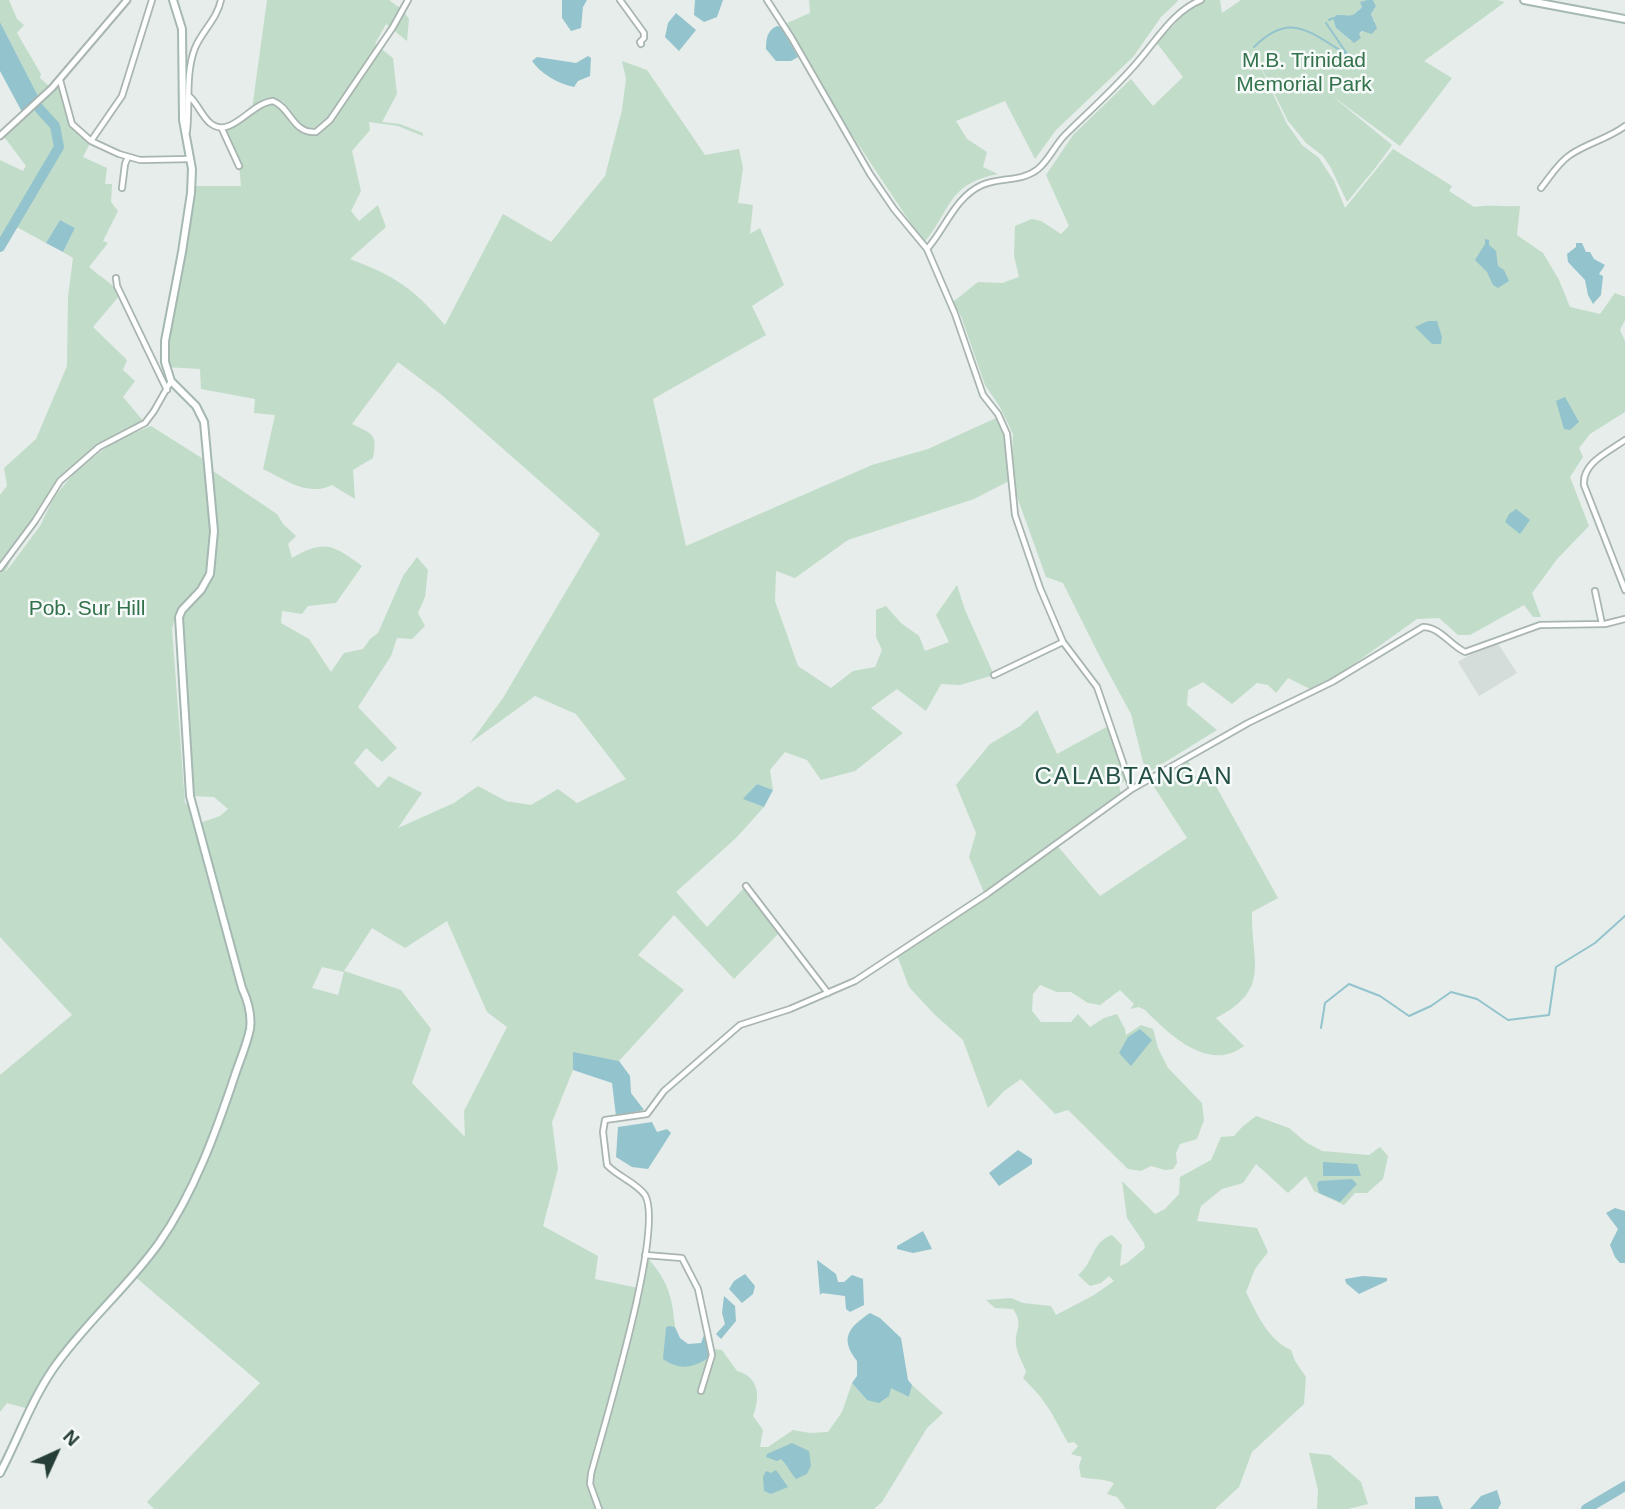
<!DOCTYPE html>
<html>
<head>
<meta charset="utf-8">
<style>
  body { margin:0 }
  #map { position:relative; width:1625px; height:1509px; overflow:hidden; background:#e6edea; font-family:Helvetica,sans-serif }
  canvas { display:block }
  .north { position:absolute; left:21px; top:1418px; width:70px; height:70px; -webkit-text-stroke:5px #f6faf8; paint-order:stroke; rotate:45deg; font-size:19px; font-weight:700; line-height:28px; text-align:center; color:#263e38 }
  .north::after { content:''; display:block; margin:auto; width:24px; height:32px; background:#263e38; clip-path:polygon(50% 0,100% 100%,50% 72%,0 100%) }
</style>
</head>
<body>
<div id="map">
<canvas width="1625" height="1509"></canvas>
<div class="north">N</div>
</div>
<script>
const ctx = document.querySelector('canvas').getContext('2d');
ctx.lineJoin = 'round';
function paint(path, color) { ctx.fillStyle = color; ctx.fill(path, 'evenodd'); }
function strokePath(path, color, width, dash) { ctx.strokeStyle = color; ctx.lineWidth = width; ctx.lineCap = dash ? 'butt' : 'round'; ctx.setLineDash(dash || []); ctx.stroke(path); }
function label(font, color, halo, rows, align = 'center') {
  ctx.font = font + ' Helvetica,sans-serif'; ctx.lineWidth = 5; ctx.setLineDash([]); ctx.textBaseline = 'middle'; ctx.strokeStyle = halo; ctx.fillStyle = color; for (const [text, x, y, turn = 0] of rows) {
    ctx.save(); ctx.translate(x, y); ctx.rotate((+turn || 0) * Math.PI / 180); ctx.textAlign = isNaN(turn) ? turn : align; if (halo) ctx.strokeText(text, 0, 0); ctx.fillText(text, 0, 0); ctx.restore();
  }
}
const built = new Path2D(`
  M 1495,639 L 1517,673 L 1479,696 L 1458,662 Z`);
const green = new Path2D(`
  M 0,0 L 9,0 L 17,19 L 24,25 L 17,33 L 41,74 L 40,78 L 51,88 L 59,79 L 69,118 L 91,141 L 83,157 L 107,168 L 105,184 L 112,184 L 111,202 L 118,211 L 103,241 L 108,243 L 89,267 C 100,277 113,283 120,295 L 93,327 L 127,360 L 123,370 L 135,381 L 123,397 L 145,423 C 119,435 92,449 71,469 C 43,497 22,537 5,573 L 40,526 L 54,497 L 75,472 L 113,442 L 151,426 L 208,462 L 210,544 L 204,580 L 177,610 L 172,629 L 185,803 L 192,809 L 197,824 L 220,816 L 228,809 L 214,797 L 190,796 L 180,615 L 201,590 L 213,556 L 210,469 L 277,514 L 283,524 L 296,536 L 288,544 L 292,558 C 325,539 333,545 362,566 L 336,603 L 308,606 L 302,614 L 282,611 L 281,623 L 309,639 L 331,672 L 344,653 L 363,649 L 370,639 L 378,633 L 403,576 L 417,557 L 428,570 L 425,597 L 418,613 L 425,626 L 412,639 L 397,638 L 391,656 L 358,707 L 397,748 L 382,762 L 366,748 L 354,763 L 378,788 L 389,776 L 422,793 L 398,828 L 454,803 L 478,786 L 506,801 L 531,805 L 558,789 L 577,803 L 626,779 L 576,714 L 535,696 L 470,743 L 503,698 L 600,534 L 443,396 L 398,362 L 352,424 C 372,434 378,433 373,458 L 353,470 L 355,499 L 332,485 C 308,497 286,480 263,469 L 275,415 L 254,413 L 255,399 L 201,389 L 200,369 L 166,367 L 165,356 L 191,186 L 241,186 L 239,164 L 222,129 L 252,109 L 267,0 L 389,0 L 403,10 L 409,19 L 407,41 L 386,24 L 375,44 L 393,58 L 397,94 L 382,122 L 400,124 L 423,133 L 423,136 L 398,126 L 369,122 L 370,130 L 352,151 L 361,191 L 351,211 L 359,221 L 378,205 L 386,227 L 350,259 C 395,276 413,288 445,325 L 503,214 L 551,242 L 605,176 L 622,110 L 626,79 L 622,61 L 647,70 L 705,155 L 739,149 L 743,168 L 738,203 L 753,205 L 750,234 L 760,228 L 784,285 L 752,306 L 766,335 L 653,399 L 686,546 L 872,465 L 928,449 L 996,418 L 998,414 L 1007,434 L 1011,473 L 1013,434 L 1000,407 L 985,385 L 961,316 L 953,302 L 978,282 L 1002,283 L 1019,277 L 1014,256 L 1015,226 L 1032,219 L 1041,221 L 1061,234 L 1069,226 L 1046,175 L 1073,135 L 1131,79 L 1153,106 L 1183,77 L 1156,42 L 1176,23 L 1175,18 L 1201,0 L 1220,0 L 1222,13 L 1241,0 L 1367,0 L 1361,2 L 1362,7 C 1353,16 1344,19 1336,28 L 1351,41 L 1375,22 L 1371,14 L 1376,6 L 1373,0 L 1497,0 L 1505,2 L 1424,61 L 1452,78 L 1400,146 L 1331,95 L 1392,145 L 1376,167 L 1347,202 L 1331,168 L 1323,156 L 1306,143 L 1288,121 L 1254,53 L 1287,124 L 1302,145 L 1319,158 L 1334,181 L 1345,208 L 1393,149 L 1452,186 L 1449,191 L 1474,207 C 1490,204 1504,207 1520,206 L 1517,235 L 1543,253 L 1559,280 L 1570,307 L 1600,314 L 1615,293 L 1625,297 L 1625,320 L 1620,330 L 1625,341 L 1625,412 L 1590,434 L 1579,448 L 1583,457 L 1570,477 L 1589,526 L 1558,558 L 1532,593 L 1541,617 L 1533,617 L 1524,605 L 1470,635 L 1458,635 L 1439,618 L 1417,619 L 1340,674 L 1312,690 L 1288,678 L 1276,693 L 1268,685 L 1257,683 L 1232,704 L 1203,682 L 1188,690 L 1187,705 L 1217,730 L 1146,774 L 1131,714 L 1100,657 L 1063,583 L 1046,577 L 1011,480 L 974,499 L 848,540 L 795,578 L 776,571 L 775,601 L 798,666 L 831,688 L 853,671 L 875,667 L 882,650 L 876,637 L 876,610 L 886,606 L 901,623 L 919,636 L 925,651 L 949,642 L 936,615 L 957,585 L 965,610 L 994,675 L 960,685 L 941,684 L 926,711 L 897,689 L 871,708 L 903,733 L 855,771 L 821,780 L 807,760 L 785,752 L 770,770 L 773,790 L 757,784 L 744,799 L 764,807 L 736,838 L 676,892 L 707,927 L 746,886 L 781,931 L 734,979 L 674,915 L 638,955 L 684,990 L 619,1061 L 573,1053 L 573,1070 L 552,1122 L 558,1169 L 543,1226 L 598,1256 L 595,1279 L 638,1288 L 645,1255 C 667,1279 672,1294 675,1327 L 666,1327 L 664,1359 L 713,1349 L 722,1350 L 737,1371 C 760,1377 760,1398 753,1416 L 763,1430 L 760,1447 L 768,1447 L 793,1430 L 810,1433 L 828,1432 L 842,1412 L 852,1383 L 867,1400 L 890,1387 L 909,1397 L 912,1385 L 943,1413 L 927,1428 L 882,1502 L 874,1509 L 154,1509 L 147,1502 L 260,1383 L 133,1275 L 175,1215 L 123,1286 L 74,1341 L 29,1409 L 7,1403 L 0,1412 L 0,1075 L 72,1015 L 0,937 L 0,495 L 7,486 L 4,468 L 36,439 L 67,366 L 68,297 L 73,258 L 63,252 L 75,228 L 60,220 L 46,243 L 13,225 L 0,247 L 0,160 L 23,171 L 26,166 L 2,134 L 39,98 L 0,22 ZM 447,921 L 487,1012 L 507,1027 L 464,1111 L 465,1137 L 412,1083 L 431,1029 L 401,990 L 344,971 L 372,928 L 405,948 ZM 322,967 L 344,972 L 338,995 L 312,988 Z
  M 809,0 L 1177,0 L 1178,1 L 1161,17 L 1133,57 L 1056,130 L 1035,159 L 1005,101 L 956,121 L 967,139 L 987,152 L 983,167 L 998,174 C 947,184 952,209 924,243 L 826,96 L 787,23 L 810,13 Z
  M 1037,710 L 1057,754 L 1110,725 L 1128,778 L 1119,785 L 1121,794 L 1055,843 L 1100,896 L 1187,838 L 1149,779 L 1187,758 L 1198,782 L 1212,779 L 1278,898 L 1252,912 C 1251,963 1272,989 1216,1018 L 1244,1046 C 1209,1073 1170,1035 1145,1010 L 1139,1007 L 1130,1009 L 1134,1004 L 1120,990 L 1100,1005 L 1088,1003 L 1071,992 L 1057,992 L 1040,985 L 1033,994 L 1032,1011 L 1041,1022 L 1071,1022 L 1078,1014 L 1090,1027 L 1104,1018 L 1117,1014 L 1125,1029 L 1126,1035 L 1141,1025 L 1153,1029 L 1158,1048 L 1168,1068 L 1202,1103 L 1204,1120 L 1197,1139 L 1180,1144 L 1176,1153 L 1177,1163 L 1173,1169 L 1165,1170 L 1151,1166 L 1141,1171 L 1128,1169 L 1068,1110 L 1055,1114 L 1021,1079 L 1004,1091 L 988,1108 L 963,1040 L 934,1014 L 909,987 L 897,955 L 985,895 L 969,857 L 976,833 L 956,785 L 990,744 L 1020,726 Z
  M 1256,1116 L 1289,1128 L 1307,1143 L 1322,1151 L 1369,1155 L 1380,1147 L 1388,1156 L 1383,1179 L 1367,1193 L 1355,1193 L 1344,1205 L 1314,1191 L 1306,1176 L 1288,1193 L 1256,1164 L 1243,1183 L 1222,1189 L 1201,1206 L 1197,1221 L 1257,1228 L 1268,1252 L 1255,1269 L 1246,1292 C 1257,1314 1268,1340 1291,1350 L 1295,1361 L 1306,1377 L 1304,1404 L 1252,1452 L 1239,1487 L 1215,1509 L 1126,1509 L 1117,1497 L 1107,1494 L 1114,1483 C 1103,1478 1093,1480 1081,1477 L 1079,1466 L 1082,1457 L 1071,1454 L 1078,1446 L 1074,1442 L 1068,1443 L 1051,1412 L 1040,1396 L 1023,1378 L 1026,1372 C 1023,1363 1017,1354 1016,1344 C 1015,1328 1024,1325 1013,1309 L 995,1308 L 986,1300 L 1011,1298 L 1023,1303 L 1051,1306 L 1056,1315 L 1094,1295 L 1114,1281 L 1109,1276 L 1101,1283 L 1090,1286 L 1078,1275 C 1094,1263 1091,1242 1112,1235 L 1122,1245 L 1120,1266 L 1127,1263 L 1145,1248 L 1144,1243 L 1127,1218 L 1122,1181 L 1155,1214 L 1165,1209 L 1179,1194 L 1180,1177 L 1211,1160 L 1221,1137 L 1234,1136 L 1242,1127 Z
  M 1309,1453 L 1330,1455 L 1361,1482 L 1368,1504 L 1348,1509 L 1317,1509 L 1318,1490 Z`);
const water = new Path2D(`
  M 562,0 L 587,0 L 583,7 L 581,28 L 571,31 L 562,18 Z
  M 695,0 L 723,0 L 717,17 L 704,22 L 694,15 Z
  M 1367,0 L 1373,0 L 1376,6 L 1371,14 L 1377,28 L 1372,34 L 1362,31 L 1359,34 L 1361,38 L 1354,43 L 1336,28 L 1333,18 L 1337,15 C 1351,14 1349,20 1362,7 L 1360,2 Z
  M 676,13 L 696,30 L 679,51 L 665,37 L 668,23 Z
  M 0,22 L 39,98 L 22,112 L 0,71 Z
  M 777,26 L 781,27 L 798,57 L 791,61 L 776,61 L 766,49 C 766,39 767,30 777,26 Z
  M 588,56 L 591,58 L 590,76 L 578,81 L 574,87 C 559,84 541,74 532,61 L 537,57 L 576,63 Z
  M 60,220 L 75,228 L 63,252 L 46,243 Z
  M 1485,239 L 1489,240 L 1489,245 L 1496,251 L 1498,266 L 1504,270 L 1509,281 L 1498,288 L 1493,285 L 1487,272 L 1475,260 L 1485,244 Z
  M 1576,243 L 1582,243 L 1586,252 L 1590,252 L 1594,259 L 1605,265 L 1599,274 L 1603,276 L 1601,295 L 1593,304 L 1588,295 L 1585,280 L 1568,262 L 1567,254 L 1576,247 Z
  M 1428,321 L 1437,321 L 1442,337 L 1441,344 L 1432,344 L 1415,327 Z
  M 1565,397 L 1579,422 L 1570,430 L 1564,429 L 1556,401 Z
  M 1516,509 L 1530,520 L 1520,534 L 1505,522 L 1509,514 Z
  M 757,784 L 773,790 L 764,807 L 743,799 Z
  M 1140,1029 L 1152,1040 L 1131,1066 L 1119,1053 L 1128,1037 Z
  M 573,1052 L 619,1061 L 630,1076 L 631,1093 L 644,1110 L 616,1116 L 612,1083 L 573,1070 Z
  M 652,1122 L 657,1132 L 667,1129 L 671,1133 L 648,1169 L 632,1167 L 616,1157 L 618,1127 Z
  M 1018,1150 L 1032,1159 L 1032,1164 L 999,1186 L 989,1173 Z
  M 1323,1162 L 1357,1164 L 1361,1176 L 1323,1176 Z
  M 1352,1179 L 1357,1184 L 1340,1202 L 1319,1193 L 1317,1184 L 1319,1181 Z
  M 1615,1208 L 1625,1211 L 1625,1263 L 1620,1263 L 1615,1257 L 1610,1245 L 1618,1229 L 1606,1213 Z
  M 923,1231 L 932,1249 L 913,1253 L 897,1249 L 897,1246 Z
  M 817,1260 L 836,1274 L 838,1282 L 844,1282 L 852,1275 L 863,1279 L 864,1305 L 850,1312 L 846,1309 L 845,1296 L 822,1293 L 820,1295 Z
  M 745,1274 L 755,1286 L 753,1294 L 742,1303 L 729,1289 L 734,1281 Z
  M 1363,1276 L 1387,1278 L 1387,1281 L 1359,1294 L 1346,1283 L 1345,1279 Z
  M 724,1296 L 735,1306 L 736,1321 L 721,1339 L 716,1334 L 725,1324 L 722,1313 Z
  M 870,1313 L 880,1318 L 901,1338 L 908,1380 L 912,1385 L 909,1397 L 891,1388 L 889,1396 L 879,1403 L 867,1400 L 852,1383 L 857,1376 L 857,1361 C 839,1338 849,1327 870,1313 Z
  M 670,1326 L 675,1327 L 680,1338 L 688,1344 L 701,1343 L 704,1335 L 706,1338 L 711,1356 C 694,1368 680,1371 663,1359 L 666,1327 Z
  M 792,1443 L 809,1451 L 811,1466 L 807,1474 L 796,1479 C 790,1472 788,1466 781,1459 L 777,1461 L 766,1457 L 767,1454 Z
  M 776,1470 L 788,1487 L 771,1494 L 764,1491 L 763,1477 L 766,1471 L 771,1473 Z
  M 1497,1490 L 1501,1503 L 1498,1509 L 1470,1509 L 1481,1496 Z
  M 1438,1496 L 1443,1509 L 1415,1509 L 1415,1497 Z`);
const stream = new Path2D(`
  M 1329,20 L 1333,18
  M 1326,23 L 1347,54
  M 1254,47 C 1291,10 1310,33 1348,55
  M 1321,1028 L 1325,1003 L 1349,984 L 1380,996 L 1409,1016 L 1431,1006 L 1451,992 L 1477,999 L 1508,1020 L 1549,1015 L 1556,967 L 1595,943 L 1625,916`);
const river = new Path2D(`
  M 0,247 L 59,147 L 55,126 L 29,97
  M 1586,1509 L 1625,1486`);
const minor = new Path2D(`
  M 620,0 L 644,33 L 644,38 L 640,42 L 641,44
  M 767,0 L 791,37 L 870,174 L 894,209 L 927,249 L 955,314 L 983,395 L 998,414 L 1007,434 L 1015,515 L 1040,588 L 1063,642 L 1097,687 L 1132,789
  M 60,80 L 72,124 L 91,141 L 119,154 L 140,160 L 190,159
  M 189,96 C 198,104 201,115 210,123 C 231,140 250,103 273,101 C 291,108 293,134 316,132 L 330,120 L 393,27 L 408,0
  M 222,129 L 239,166
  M 187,131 C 190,104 185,74 195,48 C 202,31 217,19 221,0
  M 91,141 L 122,96 L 152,0
  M 122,188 L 125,164 L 128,157
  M 1541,188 C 1550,177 1558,163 1570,155 C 1587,143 1608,139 1625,126
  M 927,249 C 945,229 955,197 982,185 C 1001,177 1022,182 1038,169 C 1049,160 1055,145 1065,135 C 1090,110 1117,87 1140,59 C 1158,38 1174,11 1201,0
  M 116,278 L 117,286 L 167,390
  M 1625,440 C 1608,452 1582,463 1584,485 L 1625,590
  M 0,568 L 35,521 L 60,481 L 99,447 L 145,423 L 154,411 L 171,381
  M 1595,591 L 1602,624
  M 994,675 L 1063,642
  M 746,886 L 828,993
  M 645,1255 L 682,1258 L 698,1289 L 712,1355 L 701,1391
  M 599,1509 L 590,1484 L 591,1474 C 603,1428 665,1229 645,1195 C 637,1183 617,1176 607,1165 L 603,1132 L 605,1120 L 647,1114 L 664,1091 L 740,1025 L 790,1009 L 855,981 L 987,894 L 1132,789 L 1248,723 L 1332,682 L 1423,627 C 1440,627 1450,645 1465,652 L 1540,625 L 1605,624 L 1625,619`);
const tertiary = new Path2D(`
  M 0,136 L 52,88 L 127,0`);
const secondary = new Path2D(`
  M 1524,0 L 1625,19
  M 0,1473 C 18,1439 31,1401 53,1369 C 84,1324 127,1288 159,1243 C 194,1193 216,1132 235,1075 C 240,1060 247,1044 250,1029 C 252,1015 248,1001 242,988 L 190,796 L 179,617 L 182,610 L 201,590 L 210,574 L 214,531 L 204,422 L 196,406 L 171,381 L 165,362 L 165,341 L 182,252 L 191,193 L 192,169 L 183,120 L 182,29 L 173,0`);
const parkNames = [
  ["M.B. Trinidad",1304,61],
  ["Memorial Park",1304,85],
  ["Pob. Sur Hill",87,609]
];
const quarterNames = [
  ["CALABTANGAN",1134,777]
];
paint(built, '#d4ddd9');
paint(green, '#c1dcc9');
paint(water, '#93c3cd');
strokePath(stream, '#93c3cd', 2);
strokePath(river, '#93c3cd', 10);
strokePath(minor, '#a9b5b1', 8);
strokePath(tertiary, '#a9b5b1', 9);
strokePath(secondary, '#a5b8b2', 10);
strokePath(minor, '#fff', 4.5);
strokePath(tertiary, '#fff', 5);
strokePath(secondary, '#fff', 6);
label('21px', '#33724c', '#f6faf8', parkNames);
ctx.letterSpacing = '2px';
label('24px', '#234f45', '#f6faf8', quarterNames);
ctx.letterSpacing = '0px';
</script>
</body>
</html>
